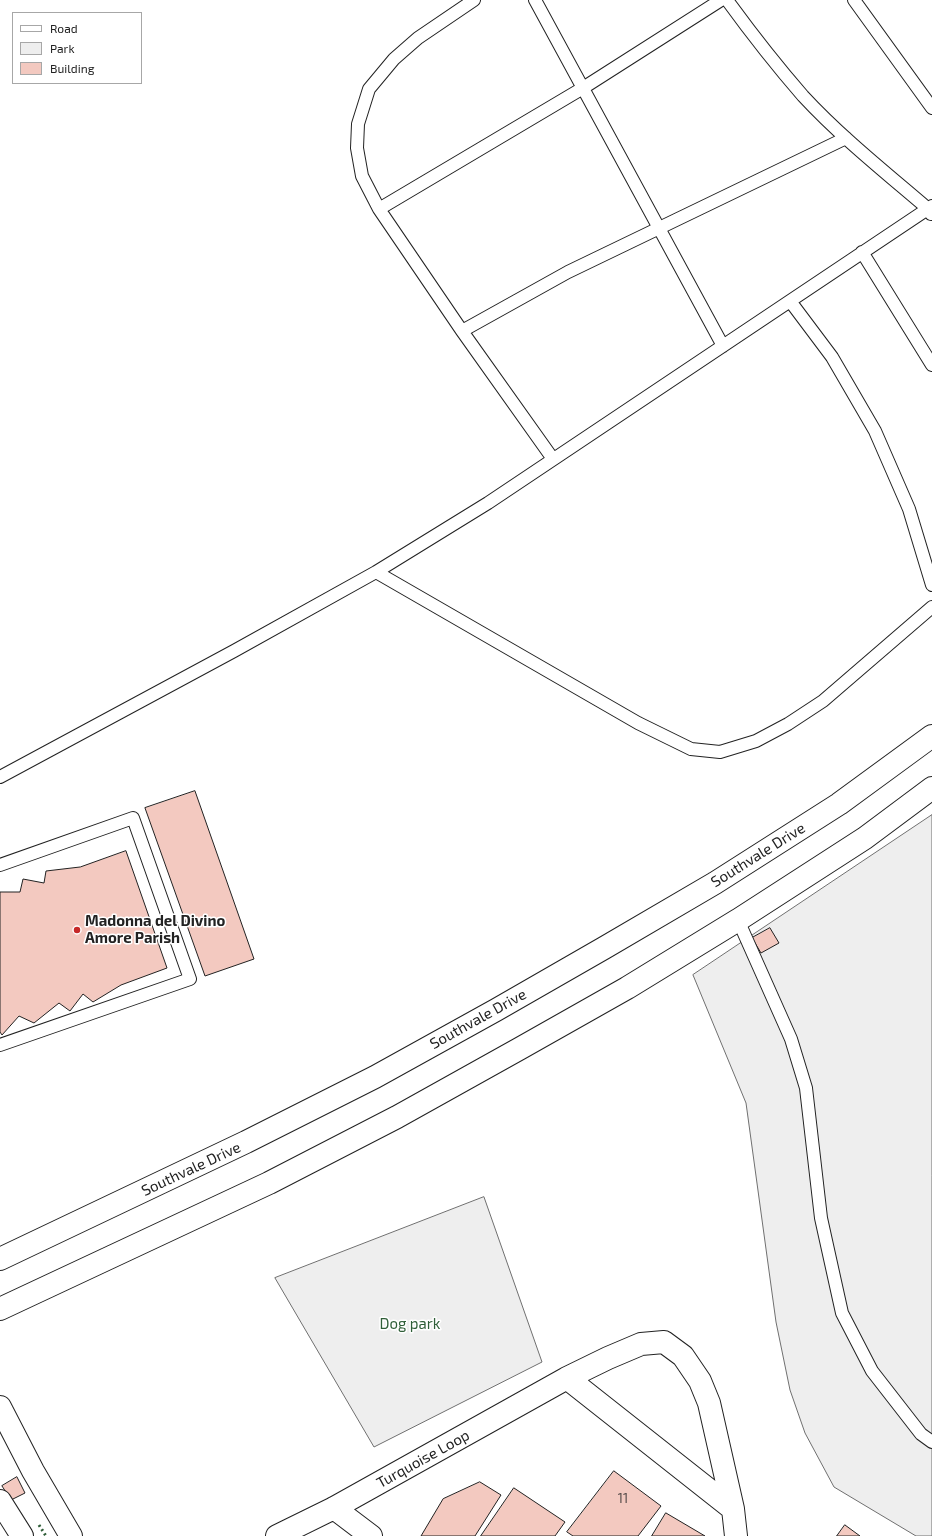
<!DOCTYPE html>
<html>
<head>
<meta charset="utf-8">
<style>
  body { margin:0 }
  #map { position:relative; width:932px; height:1536px; overflow:hidden; background:#fff; font-family:"Exo 2",sans-serif }
  canvas { display:block }
  .legend { position:absolute; left:12px; top:12px; width:130px; height:72px; box-sizing:border-box; background:#fff; border:1px solid #a7a7a7; margin:0; padding:5px 7px; list-style:none; font-size:12px; color:#222 }
  .legend li { display:flex; align-items:center; gap:8px; height:20px }
  .legend b { width:20px; border:1px solid #a7a7a7 }
</style>
</head>
<body>
<div id="map">
<canvas width="932" height="1536"></canvas>
<ul class="legend">
<li><b style="height:5px;background:#fff"></b>Road</li>
<li><b style="height:11px;background:#eee"></b>Park</li>
<li><b style="height:11px;background:#f3c9c0"></b>Building</li>
</ul>
</div>
<script>
const ctx = document.querySelector('canvas').getContext('2d');
ctx.lineJoin = 'round';
function paint(path, color) { ctx.fillStyle = color; ctx.fill(path, 'evenodd'); }
function strokePath(path, color, width, dash) { ctx.strokeStyle = color; ctx.lineWidth = width; ctx.lineCap = dash ? 'butt' : 'round'; ctx.setLineDash(dash || []); ctx.stroke(path); }
function label(font, color, halo, rows, align = 'center') {
  ctx.font = font + ' "Exo 2",sans-serif'; ctx.lineWidth = 3; ctx.setLineDash([]); ctx.textBaseline = 'middle'; ctx.strokeStyle = halo; ctx.fillStyle = color; for (const [text, x, y, turn = 0] of rows) {
    ctx.save(); ctx.translate(x, y); ctx.rotate((+turn || 0) * Math.PI / 180); ctx.textAlign = isNaN(turn) ? turn : align; if (halo) ctx.strokeText(text, 0, 0); ctx.fillText(text, 0, 0); ctx.restore();
  }
}
const green = new Path2D(`
  M 932,815 L 932,1536 L 916,1536 L 834,1487 L 805,1433 L 790,1390 L 776,1322 L 746,1103 L 693,975 Z
  M 484,1197 L 542,1362 L 374,1447 L 275,1278 Z`);
const building = new Path2D(`
  M 195,791 L 254,959 L 205,976 L 145,808 Z
  M 126,851 L 167,968 L 121,985 L 93,1002 L 83,994 L 70,1011 L 59,1003 L 34,1023 L 19,1016 L 2,1035 L 0,1032 L 0,892 L 20,892 L 23,879 L 44,883 L 46,871 L 80,867 Z
  M 770,928 L 779,943 L 761,953 L 752,938 Z
  M 614,1471 L 661,1506 L 638,1536 L 573,1536 L 567,1532 Z
  M 17,1477 L 25,1493 L 11,1500 L 2,1486 Z
  M 480,1482 L 501,1495 L 475,1536 L 421,1536 L 443,1499 Z
  M 514,1488 L 565,1522 L 555,1536 L 481,1536 Z
  M 666,1513 L 705,1536 L 652,1536 Z
  M 845,1525 L 860,1536 L 837,1536 Z`);
const service = new Path2D(`
  M 474,0 L 418,38 L 394,59 L 369,89 L 358,124 L 357,148 L 362,176 L 379,209 L 462,331 L 553,459
  M 535,0 L 723,346
  M 727,0 C 751,33 776,65 803,96 C 841,137 885,172 927,208 L 931,214
  M 854,0 L 932,108
  M 379,209 L 583,88 L 721,0
  M 862,252 L 932,365
  M 790,301 L 832,357 L 875,431 L 909,509 L 932,585
  M 462,331 L 568,272 L 846,138
  M 376,572 L 638,723 L 691,749 L 720,752 L 756,741 L 788,724 L 823,701 L 932,607
  M 0,777 L 234,651 L 376,572 L 488,503 L 932,206
  M 0,865 L 133,818 L 190,979 L 0,1045
  M 738,920 L 791,1039 L 806,1088 L 821,1218 L 842,1313 L 872,1371 L 921,1434 L 932,1442`);
const minor = new Path2D(`
  M 567,1378 L 733,1509
  M 0,1407 L 33,1471 L 71,1536
  M 0,1501 L 22,1536
  M 334,1508 L 371,1536
  M 277,1536 L 334,1508 L 567,1378 L 608,1358 L 641,1344 L 664,1342 L 683,1356 L 700,1381 L 709,1403 L 733,1509 L 736,1536`);
const tertiary = new Path2D(`
  M 0,1259 L 246,1142 L 375,1077 L 496,1010 L 604,948 L 715,883 L 839,804 L 932,736
  M 0,1309 L 269,1183 L 397,1117 L 519,1049 L 627,988 L 738,920 L 865,838 L 932,788`);
const hedge = new Path2D(`
  M 39,1525 L 46,1536`);
const markers = [
  [77,930,4,"#c62828"]
];
const numberNames = [
  ["11",623,1499]
];
const streetNames = [
  ["Southvale Drive",758,855,-32],
  ["Southvale Drive",478,1019,-29],
  ["Southvale Drive",191,1169,-25],
  ["Turquoise Loop",423,1459,-29]
];
const poiNames = [
  ["Madonna del Divino",85,921],
  ["Amore Parish",85,938]
];
const parkNames = [
  ["Dog park",410,1324]
];
paint(green, '#eee');
strokePath(green, '#6f6f6f', 1);
paint(building, '#f3c9c0');
strokePath(building, '#222', 1);
strokePath(service, '#222', 14);
strokePath(minor, '#222', 24);
strokePath(tertiary, '#222', 24);
strokePath(service, '#fff', 12);
strokePath(minor, '#fff', 22);
strokePath(tertiary, '#fff', 22);
strokePath(hedge, '#2f5e38', 3, [2, 3]);
for (const [x, y, r, color] of markers) { const dot = new Path2D(); dot.arc(x, y, r, 0, 2 * Math.PI); ctx.fillStyle = color; ctx.fill(dot); strokePath(dot, '#fff', 1.5); }
label('13px', '#564c4a', null, numberNames);
label('15px', '#222', '#fff', streetNames);
label('bold 15px', '#222', '#fff', poiNames, 'left');
label('15px', '#2f5e38', '#fff', parkNames);
</script>
</body>
</html>
